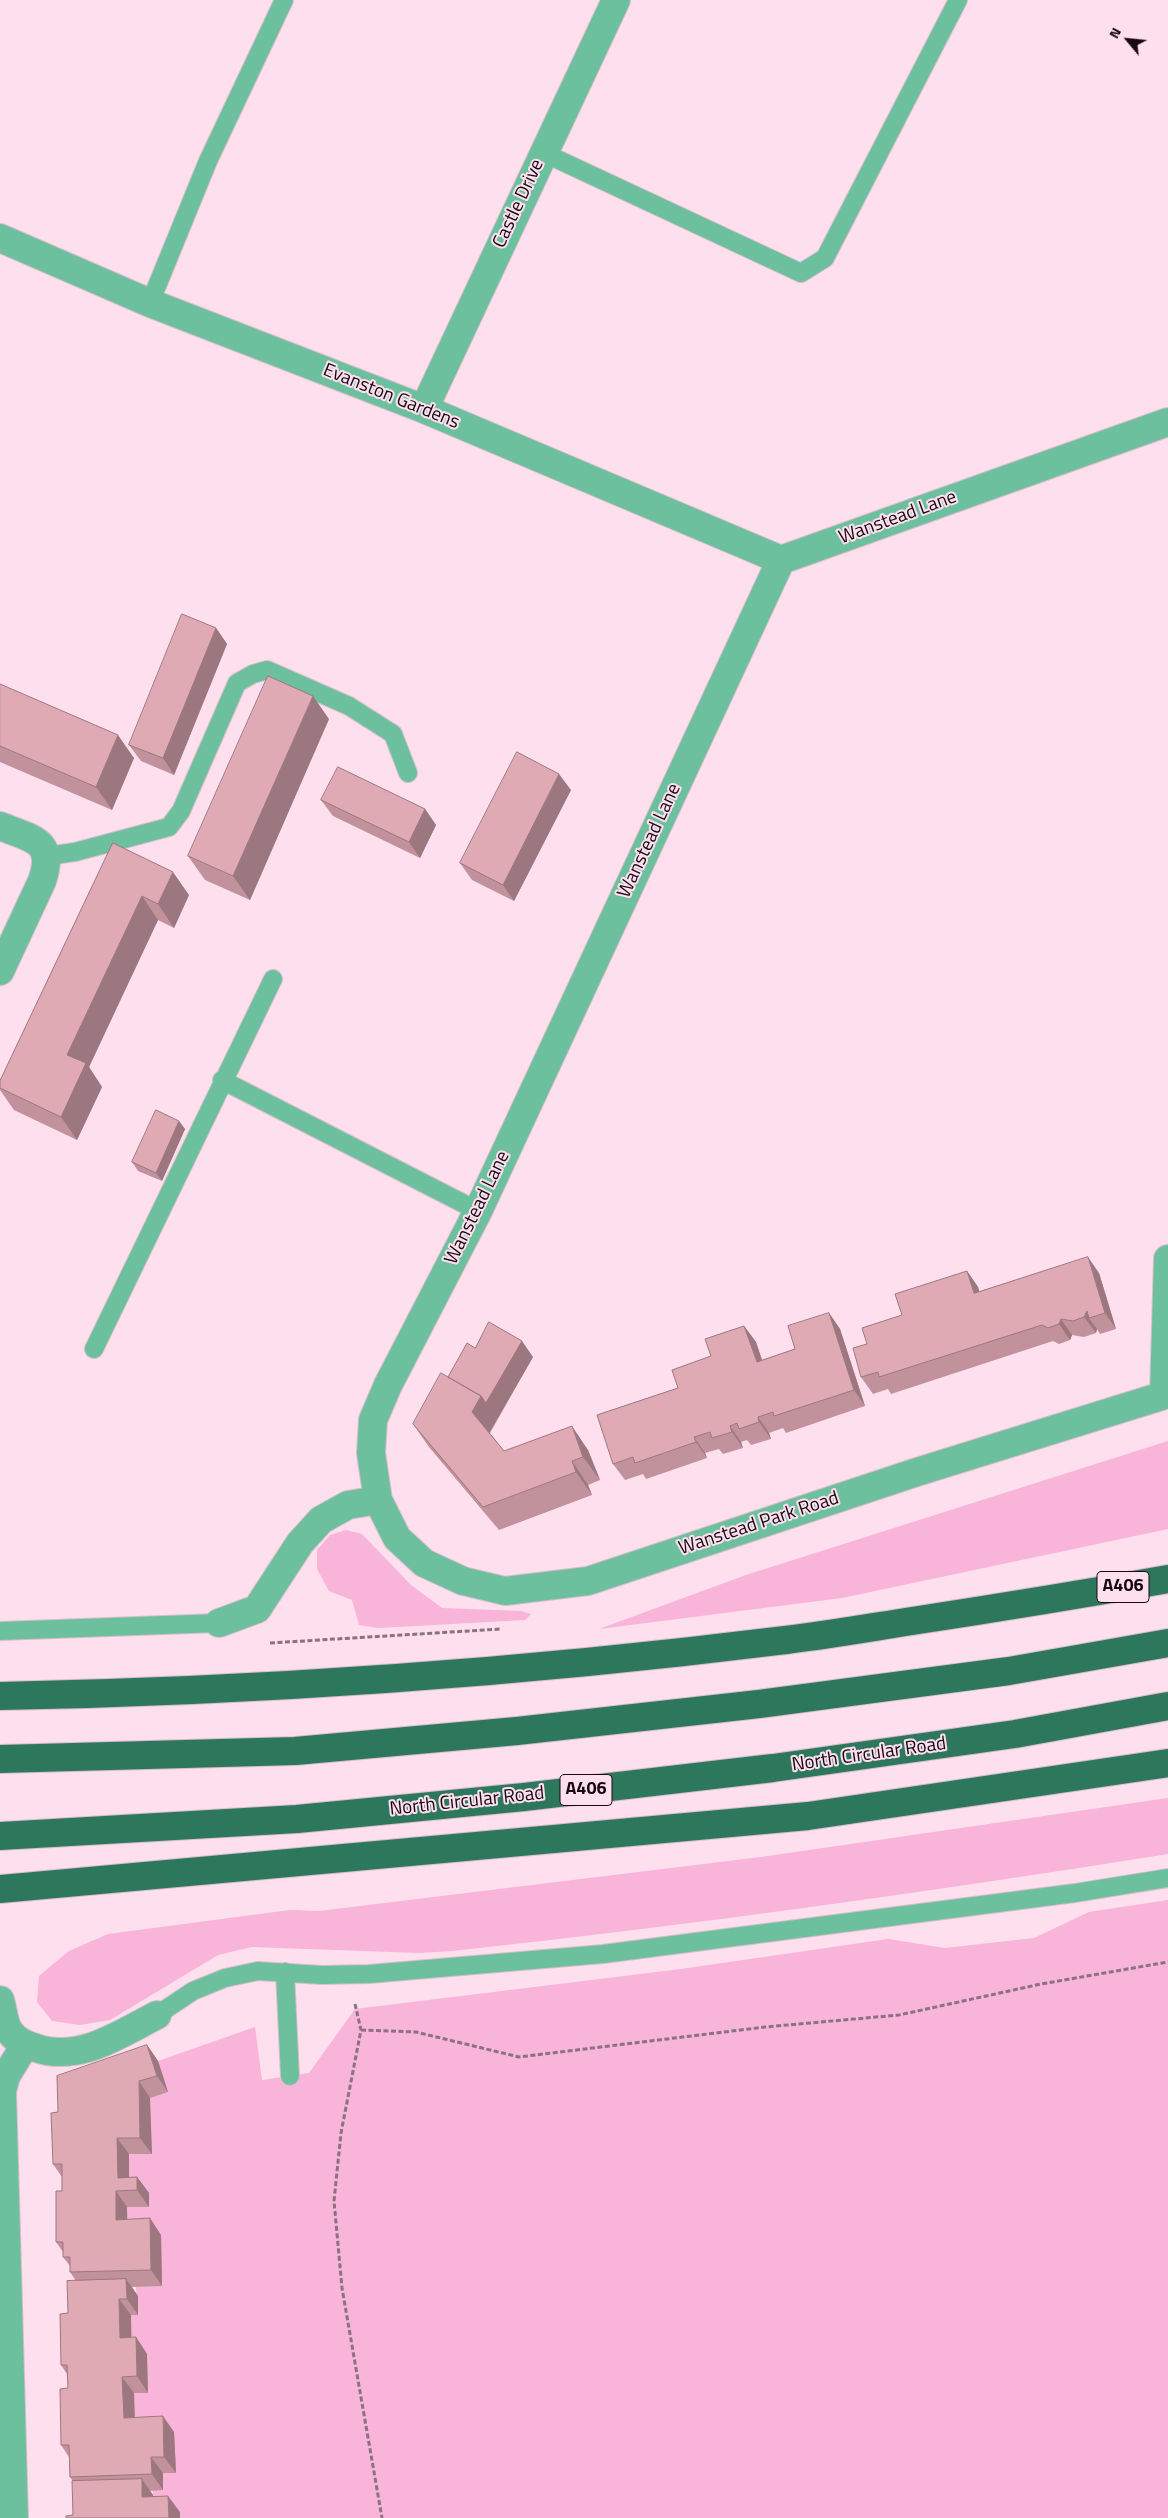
<!DOCTYPE html>
<html>
<head>
<meta charset="utf-8">
<style>
  body { margin:0 }
  #map { position:relative; width:1168px; height:2518px; overflow:hidden; background:#fddfee; font-family:"Titillium Web",sans-serif }
  canvas { display:block }
  .north { position:absolute; left:1103px; top:15px; width:50px; height:50px; -webkit-text-stroke:4px #fddfee; paint-order:stroke; rotate:298deg; font-size:14px; font-weight:700; line-height:20px; text-align:center; color:#170811 }
  .north::after { content:''; display:block; margin:auto; width:18px; height:22px; background:#170811; clip-path:polygon(50% 0,100% 100%,50% 72%,0 100%) }
</style>
</head>
<body>
<div id="map">
<canvas width="1168" height="2518"></canvas>
<div class="north">N</div>
</div>
<script>
const ctx = document.querySelector('canvas').getContext('2d');
ctx.lineJoin = 'round';
function paint(path, color) { ctx.fillStyle = color; ctx.fill(path, 'evenodd'); }
function strokePath(path, color, width, dash) { ctx.strokeStyle = color; ctx.lineWidth = width; ctx.lineCap = dash ? 'butt' : 'round'; ctx.setLineDash(dash || []); ctx.stroke(path); }
function label(font, color, halo, rows, align = 'center') {
  ctx.font = font + ' "Titillium Web",sans-serif'; ctx.lineWidth = 4; ctx.setLineDash([]); ctx.textBaseline = 'middle'; ctx.strokeStyle = halo; ctx.fillStyle = color; for (const [text, x, y, turn = 0] of rows) {
    ctx.save(); ctx.translate(x, y); ctx.rotate((+turn || 0) * Math.PI / 180); ctx.textAlign = isNaN(turn) ? turn : align; if (halo) ctx.strokeText(text, 0, 0); ctx.fillText(text, 0, 0); ctx.restore();
  }
}
const green = new Path2D(`
  M 1168,1441 L 1168,1529 L 842,1598 L 599,1629 L 746,1575 Z
  M 346,1530 L 362,1534 L 411,1585 L 442,1608 L 521,1611 L 531,1614 L 525,1620 L 378,1628 L 359,1625 L 352,1600 L 329,1591 L 317,1569 L 317,1550 L 330,1535 Z
  M 1168,1798 L 1168,1854 C 930,1892 692,1925 452,1951 L 419,1953 L 252,1947 L 218,1955 L 110,2020 L 80,2025 L 52,2021 L 37,2002 L 39,1976 L 69,1951 L 108,1934 L 290,1910 L 319,1911 L 761,1857 Z
  M 1168,1900 L 1168,2518 L 180,2518 L 179,2512 L 153,2513 L 153,2490 L 135,2434 L 134,2393 L 148,2392 L 147,2354 L 132,2354 L 131,2315 L 138,2315 C 137,2278 128,2244 127,2207 L 149,2206 L 129,2194 L 129,2154 L 152,2153 L 150,2098 L 158,2061 L 255,2027 L 262,2080 L 309,2073 L 355,2009 L 681,1969 L 888,1939 L 945,1948 L 1034,1938 L 1089,1912 Z`);
const path = new Path2D(`
  M 270,1643 L 501,1629
  M 355,2004 L 361,2030 L 341,2133 L 334,2201 L 342,2288 L 382,2518
  M 361,2030 L 416,2032 L 519,2057 L 765,2027 L 899,2015 L 1041,1984 L 1168,1962`);
const lane = new Path2D(`
  M 544,153 L 801,273 L 825,258 L 958,0
  M 150,303 L 208,161 L 284,0
  M 47,856 L 75,852 L 169,827 L 181,811 L 237,683 L 253,674 L 267,670 L 349,706 L 393,734 L 408,773
  M 222,1080 L 478,1211
  M 94,1349 L 273,979
  M 0,1631 L 219,1623
  M 285,1972 L 290,2076
  M 157,2015 L 193,1991 L 225,1978 L 258,1971 L 322,1975 L 369,1974 L 603,1954 L 1075,1893 L 1168,1878`);
const street = new Path2D(`
  M 0,238 L 150,303 L 424,409 L 781,560
  M 424,409 L 616,0
  M 1168,422 L 781,560 L 478,1211 L 388,1385 L 373,1420 L 371,1453 L 378,1500 L 397,1538 L 424,1563 L 463,1581 L 505,1591 L 588,1581 L 917,1472 L 1168,1394
  M 0,826 C 32,839 56,840 42,881 L 0,971
  M 1164,1395 L 1168,1259
  M 219,1623 L 257,1609 L 300,1543 L 321,1520 L 348,1505 L 378,1500
  M 0,2000 C 3,2009 4,2025 10,2032 C 16,2041 26,2045 36,2048 C 79,2063 120,2034 157,2015
  M 14,2518 L 2,2091 L 6,2076 L 25,2045`);
const highway = new Path2D(`
  M 0,1696 C 260,1691 519,1673 777,1641 C 822,1636 867,1628 912,1621 C 997,1608 1083,1594 1168,1579
  M 0,1759 L 295,1751 L 517,1731 L 759,1704 L 1009,1671 L 1168,1643
  M 0,1836 L 297,1819 L 524,1797 L 773,1768 L 1015,1734 L 1168,1706
  M 0,1889 L 808,1816 L 1168,1763`);
const wall = new Path2D(`
  M 216,628 L 227,644 L 174,775 L 141,761 L 129,745 Z
  M 0,684 L 134,758 L 112,810 L 0,762 Z
  M 329,719 L 250,900 L 205,880 L 188,856 Z
  M 571,790 L 514,901 L 472,880 L 460,863 Z
  M 321,800 L 425,809 L 436,825 L 420,858 L 333,816 Z
  M 113,843 L 189,895 L 174,928 L 158,920 L 89,1067 L 102,1087 L 77,1140 L 14,1110 L 0,1090 L 0,1081 Z
  M 179,1121 L 185,1129 L 162,1181 L 138,1171 L 132,1162 Z
  M 967,1271 L 978,1287 L 979,1292 L 1099,1273 L 1116,1329 L 1100,1334 L 1097,1329 L 1096,1333 L 1084,1337 L 1072,1335 L 1070,1340 L 1059,1344 L 1053,1341 L 891,1394 L 888,1389 L 873,1394 L 861,1377 L 902,1315 Z
  M 829,1313 L 840,1329 L 865,1406 L 786,1433 L 783,1428 L 769,1433 L 771,1439 L 751,1445 L 747,1440 L 741,1442 L 743,1448 L 723,1454 L 719,1449 L 705,1453 L 707,1458 L 646,1479 L 643,1474 L 625,1480 L 613,1464 L 678,1388 L 744,1326 L 756,1342 L 762,1360 L 795,1349 Z
  M 475,1348 L 533,1357 L 490,1433 L 504,1451 L 588,1450 L 600,1480 L 588,1485 L 592,1495 L 499,1530 L 429,1447 L 413,1424 L 448,1377 Z
  M 147,2045 L 158,2061 L 168,2092 L 150,2098 L 152,2154 L 129,2154 L 129,2177 L 137,2177 L 149,2193 L 149,2207 L 127,2207 L 127,2219 L 161,2235 L 162,2286 L 132,2287 L 138,2296 L 138,2315 L 131,2315 L 131,2338 L 136,2337 L 147,2354 L 148,2393 L 134,2393 L 135,2417 L 174,2432 L 176,2473 L 163,2473 L 163,2490 L 150,2491 L 153,2495 L 153,2496 L 180,2512 L 180,2518 L 66,2518 L 73,2515 L 73,2481 L 70,2477 L 69,2457 L 61,2445 L 68,2388 L 67,2374 L 61,2365 L 68,2313 L 76,2281 L 70,2272 L 70,2266 L 63,2257 L 63,2252 L 56,2242 L 62,2191 L 62,2177 L 53,2164 L 58,2112 Z`);
const shadedWall = new Path2D(`
  M 216,628 L 227,644 L 174,775 L 163,758 Z
  M 313,696 L 329,719 L 250,900 L 233,876 Z
  M 118,735 L 134,758 L 112,810 L 96,787 Z
  M 559,774 L 571,790 L 514,901 L 503,885 Z
  M 425,809 L 436,825 L 420,858 L 409,842 Z
  M 173,872 L 189,895 L 174,928 L 158,904 Z
  M 142,896 L 158,920 L 89,1067 L 102,1087 L 77,1140 L 61,1117 L 67,1055 Z
  M 179,1121 L 185,1129 L 162,1181 L 156,1173 Z
  M 1088,1257 L 1099,1273 L 1116,1329 L 1105,1313 Z
  M 967,1271 L 978,1287 L 985,1310 L 974,1293 Z
  M 1087,1311 L 1089,1318 L 1097,1329 L 1096,1333 L 1084,1317 Z
  M 829,1313 L 840,1329 L 865,1406 L 854,1390 Z
  M 1061,1319 L 1072,1335 L 1070,1340 L 1059,1324 Z
  M 744,1326 L 756,1342 L 768,1378 L 757,1362 Z
  M 522,1341 L 533,1357 L 488,1435 L 472,1412 L 481,1396 Z
  M 758,1417 L 769,1433 L 771,1439 L 759,1422 Z
  M 572,1426 L 588,1450 L 600,1480 L 583,1457 Z
  M 730,1426 L 741,1442 L 743,1448 L 732,1432 Z
  M 694,1437 L 705,1453 L 707,1458 L 696,1442 Z
  M 572,1461 L 588,1485 L 592,1495 L 576,1472 Z
  M 147,2045 L 158,2061 L 168,2092 L 157,2076 Z
  M 139,2081 L 150,2098 L 152,2154 L 140,2138 Z
  M 117,2138 L 129,2154 L 129,2191 L 118,2178 Z
  M 137,2177 L 149,2193 L 149,2207 L 137,2190 Z
  M 116,2191 L 127,2207 L 128,2236 L 116,2220 Z
  M 150,2218 L 161,2235 L 162,2286 L 151,2270 Z
  M 126,2279 L 138,2296 L 138,2315 L 127,2299 Z
  M 119,2299 L 131,2315 L 132,2354 L 120,2338 Z
  M 136,2337 L 147,2354 L 148,2393 L 137,2376 Z
  M 122,2377 L 134,2393 L 135,2434 L 124,2418 Z
  M 163,2416 L 174,2432 L 176,2473 L 164,2457 Z
  M 151,2457 L 163,2473 L 163,2490 L 152,2474 Z
  M 142,2479 L 153,2495 L 153,2513 L 142,2497 Z
  M 168,2496 L 180,2512 L 180,2518 L 169,2518 Z`);
const building = new Path2D(`
  M 182,614 L 216,628 L 163,758 L 129,745 Z
  M 268,676 L 313,696 L 233,876 L 188,856 Z
  M 0,684 L 118,735 L 96,787 L 0,746 Z
  M 517,752 L 559,774 L 503,885 L 460,863 Z
  M 338,767 L 425,809 L 409,842 L 321,800 Z
  M 113,843 L 173,872 L 158,904 L 142,896 L 67,1055 L 86,1063 L 61,1117 L 0,1088 L 0,1081 Z
  M 156,1110 L 179,1121 L 156,1173 L 132,1162 Z
  M 1088,1257 L 1105,1313 L 1089,1318 L 1087,1311 L 1084,1317 L 1073,1321 L 1061,1319 L 1059,1324 L 1048,1328 L 1042,1325 L 879,1377 L 878,1372 L 861,1377 L 853,1348 L 867,1344 L 862,1328 L 902,1315 L 895,1294 L 967,1271 L 974,1293 Z
  M 829,1313 L 854,1390 L 774,1416 L 773,1412 L 758,1417 L 759,1422 L 739,1429 L 737,1423 L 730,1426 L 732,1432 L 712,1438 L 710,1432 L 694,1437 L 696,1442 L 635,1463 L 633,1457 L 613,1464 L 597,1415 L 678,1388 L 672,1370 L 711,1356 L 705,1339 L 744,1326 L 757,1362 L 795,1349 L 788,1326 Z
  M 489,1322 L 522,1341 L 486,1403 L 481,1396 L 448,1377 L 467,1343 L 475,1348 Z
  M 441,1373 L 481,1396 L 472,1412 L 504,1451 L 572,1426 L 583,1457 L 572,1461 L 576,1472 L 483,1507 L 413,1424 Z
  M 147,2045 L 157,2076 L 139,2081 L 140,2138 L 117,2138 L 118,2178 L 137,2177 L 137,2190 L 116,2191 L 116,2220 L 150,2218 L 151,2270 L 70,2272 L 70,2257 L 63,2257 L 63,2242 L 56,2242 L 56,2191 L 62,2191 L 62,2164 L 53,2164 L 51,2113 L 58,2112 L 57,2076 Z
  M 126,2279 L 127,2299 L 119,2299 L 120,2338 L 136,2337 L 137,2376 L 122,2377 L 124,2418 L 163,2416 L 164,2457 L 151,2457 L 152,2474 L 70,2477 L 69,2445 L 61,2445 L 60,2389 L 68,2388 L 67,2365 L 61,2365 L 60,2314 L 68,2313 L 67,2281 Z
  M 142,2479 L 142,2497 L 168,2496 L 169,2518 L 66,2518 L 66,2516 L 73,2515 L 72,2481 Z`);
const shields = [
  [1123,1587,52],
  [586,1790,52]
];
const shieldNames = [
  ["A406",1123,1587],
  ["A406",586,1790]
];
const streetNames = [
  ["Castle Drive",519,204,-65],
  ["Evanston Gardens",391,397,22],
  ["Wanstead Lane",898,518,-20],
  ["Wanstead Lane",650,841,-65],
  ["Wanstead Lane",478,1208,-64],
  ["Wanstead Park Road",759,1524,-18],
  ["North Circular Road",869,1755,-8],
  ["North Circular Road",467,1802,-6]
];
paint(green, '#f8b4d9');
strokePath(lane, '#d8bdcb', 20);
strokePath(street, '#d8bdcb', 30);
strokePath(highway, '#d8bdcb', 30);
strokePath(path, '#8a737f', 3, [5, 2.5]);
strokePath(lane, '#6cc09d', 18);
strokePath(street, '#6cc09d', 28);
strokePath(highway, '#2d785c', 28);
paint(wall, '#c1929c');
paint(shadedWall, '#9d777f');
paint(building, '#e0aab5');
strokePath(building, '#9d777f', 1);
for (const [x, y, w] of shields) { const box = new Path2D(); box.roundRect(x - w / 2, y - 15.5, w, 31, 4); ctx.fillStyle = '#fddfee'; ctx.fill(box); strokePath(box, '#170811', 1); }
label('bold 18px', '#170811', null, shieldNames);
label('19px', '#170811', '#fddfee', streetNames);
</script>
</body>
</html>
